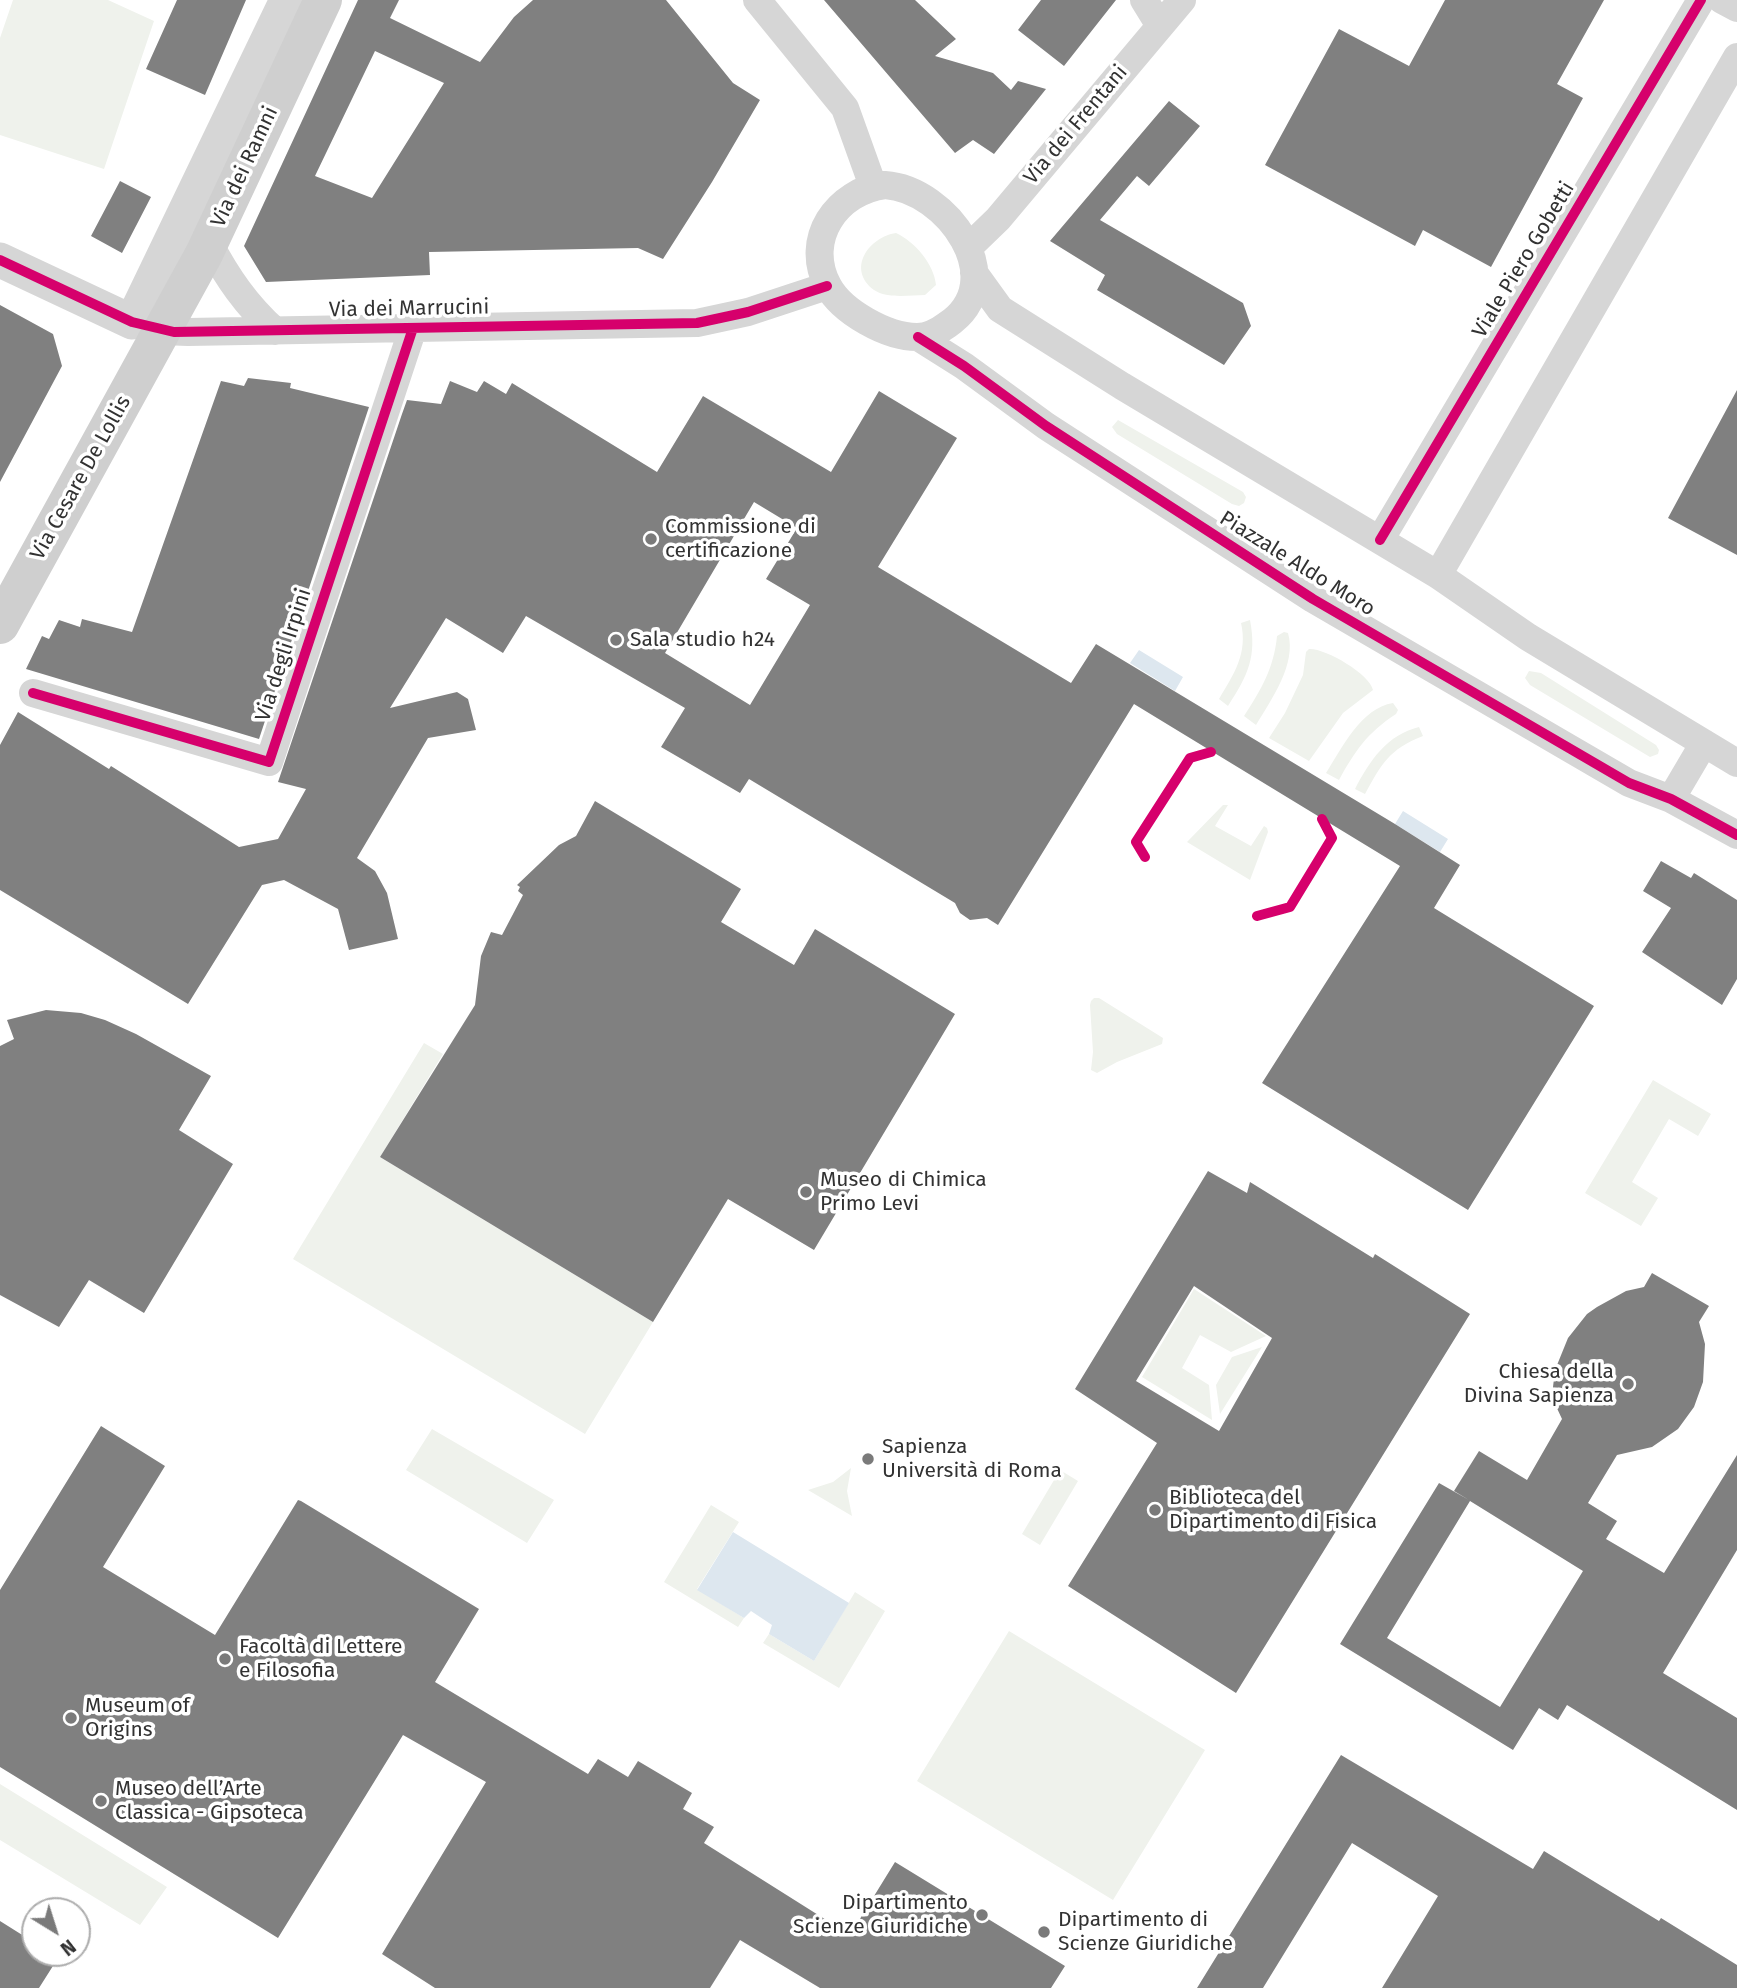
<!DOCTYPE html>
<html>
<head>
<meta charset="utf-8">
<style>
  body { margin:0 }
  #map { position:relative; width:1737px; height:1988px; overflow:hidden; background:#fff; font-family:"Fira Sans",sans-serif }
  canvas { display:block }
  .north { position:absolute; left:21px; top:1897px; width:70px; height:70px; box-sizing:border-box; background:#fff; border:2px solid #adadad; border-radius:50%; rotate:142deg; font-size:19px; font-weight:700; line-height:28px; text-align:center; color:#323232 }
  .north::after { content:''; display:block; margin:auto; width:24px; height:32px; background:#7a7a7a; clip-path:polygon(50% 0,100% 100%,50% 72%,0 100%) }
</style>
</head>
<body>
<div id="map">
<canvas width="1737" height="1988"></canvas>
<div class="north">N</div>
</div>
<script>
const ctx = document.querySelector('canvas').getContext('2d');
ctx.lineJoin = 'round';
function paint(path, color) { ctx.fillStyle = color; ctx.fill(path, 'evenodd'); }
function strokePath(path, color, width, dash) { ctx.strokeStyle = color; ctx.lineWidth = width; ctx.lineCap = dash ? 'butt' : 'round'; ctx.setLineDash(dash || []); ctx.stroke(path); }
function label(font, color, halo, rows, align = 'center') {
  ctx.font = font + ' "Fira Sans",sans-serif'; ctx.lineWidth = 7; ctx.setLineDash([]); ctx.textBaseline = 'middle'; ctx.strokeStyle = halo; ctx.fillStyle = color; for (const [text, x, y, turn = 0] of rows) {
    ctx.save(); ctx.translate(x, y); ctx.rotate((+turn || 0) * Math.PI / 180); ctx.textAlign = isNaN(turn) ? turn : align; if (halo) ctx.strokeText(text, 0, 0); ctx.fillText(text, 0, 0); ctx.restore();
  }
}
const green = new Path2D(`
  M 13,0 L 108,0 L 154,21 L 104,169 L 0,135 L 0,38 Z
  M 896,233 C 915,242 934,264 936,285 L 925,295 C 910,295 887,299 874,290 C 846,269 869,237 896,233 Z
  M 1118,420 L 1243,492 L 1246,497 L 1244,503 L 1239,506 L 1232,504 L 1117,434 L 1112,427 Z
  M 1250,620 C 1257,657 1248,675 1228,706 L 1219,699 C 1234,674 1248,653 1241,623 Z
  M 1284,632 L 1288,633 C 1297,664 1271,700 1256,725 L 1244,716 C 1261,690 1274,668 1277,636 Z
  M 1309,649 C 1325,648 1370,674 1373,690 L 1343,713 L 1309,761 L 1269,738 L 1285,713 L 1303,675 L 1306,652 Z
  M 1529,671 L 1541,673 L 1656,745 L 1659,750 L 1658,754 L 1650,757 L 1530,685 L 1525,678 Z
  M 1393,703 L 1398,710 L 1396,714 C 1367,733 1355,751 1339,780 L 1326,773 C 1342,748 1361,708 1393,703 Z
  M 1419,727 L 1423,736 C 1389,749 1381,765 1365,794 L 1355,789 C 1370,760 1387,735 1419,727 Z
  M 1223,805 L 1228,805 L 1215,826 L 1251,846 L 1264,826 L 1267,828 L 1268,832 L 1250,880 L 1187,842 Z
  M 1094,998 L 1099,998 L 1163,1038 L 1162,1044 L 1117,1062 L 1097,1073 L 1091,1070 L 1093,1052 L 1090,1005 L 1091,1001 Z
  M 424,1043 L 443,1054 L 380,1157 L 653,1322 L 585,1434 L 293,1259 Z
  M 1653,1080 L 1711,1114 L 1698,1136 L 1669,1119 L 1632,1182 L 1658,1198 L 1641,1226 L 1585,1193 Z
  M 1194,1289 L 1266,1336 L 1231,1352 L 1200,1335 L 1182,1368 L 1209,1385 L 1212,1420 L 1142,1377 Z
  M 1262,1347 L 1220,1414 L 1216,1385 L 1232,1357 Z
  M 432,1429 L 554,1500 L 527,1543 L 406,1470 Z
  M 851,1468 L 847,1491 L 852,1516 L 808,1490 L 833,1482 Z
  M 1060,1470 L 1078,1481 L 1040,1545 L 1022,1534 Z
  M 711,1505 L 739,1522 L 697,1589 L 744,1618 L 738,1627 L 664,1582 Z
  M 855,1592 L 885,1611 L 839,1688 L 763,1643 L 769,1634 L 814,1661 Z
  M 1009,1631 L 1205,1750 L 1113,1900 L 917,1781 Z
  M 0,1784 L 167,1887 L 140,1925 L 0,1840 Z`);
const water = new Path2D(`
  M 1139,650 L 1183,677 L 1175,691 L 1130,663 Z
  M 1403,811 L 1448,839 L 1440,852 L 1395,824 Z
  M 733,1532 L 849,1603 L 814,1661 L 769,1634 L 772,1625 L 751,1611 L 744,1618 L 697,1590 Z`);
const building = new Path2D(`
  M 177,0 L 246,0 L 205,95 L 146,69 Z
  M 358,0 L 399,0 L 390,18 L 480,62 L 514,17 L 533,0 L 666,0 L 733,83 L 760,100 L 712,182 L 663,259 L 638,248 L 429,252 L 430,275 L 266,282 L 244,246 ZM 375,51 L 444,83 L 372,198 L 315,176 Z
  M 824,0 L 915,0 L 956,39 L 935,56 L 993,73 L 1011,90 L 1018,81 L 1046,89 L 994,154 L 973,140 L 955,153 Z
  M 1041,0 L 1116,0 L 1064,66 L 1018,30 Z
  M 1445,0 L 1604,0 L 1557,84 L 1583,98 L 1491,267 L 1423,230 L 1415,246 L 1265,165 L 1339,29 L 1409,66 Z
  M 1169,101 L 1200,126 L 1149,186 L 1137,176 L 1100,220 L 1243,303 L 1251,326 L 1224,365 L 1097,290 L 1105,275 L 1050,241 Z
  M 120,181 L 151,197 L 122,253 L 91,236 Z
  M 0,305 L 53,334 L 62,366 L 0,482 Z
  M 248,378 L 291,383 L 290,388 L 369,407 L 259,739 L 26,669 L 42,636 L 49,639 L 59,620 L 80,627 L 82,619 L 132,632 L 221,381 L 244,386 Z
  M 450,381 L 477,392 L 484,381 L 506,394 L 512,383 L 657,472 L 703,396 L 831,472 L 879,391 L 957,438 L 878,567 L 1071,683 L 1096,644 L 1395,824 L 1460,865 L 1434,908 L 1594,1006 L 1468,1210 L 1262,1083 L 1400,866 L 1134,704 L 998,925 L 987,918 L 970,920 L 960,913 L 955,903 L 749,779 L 740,793 L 661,747 L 685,708 L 526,616 L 503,653 L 446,618 L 390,708 L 457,692 L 468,699 L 476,730 L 428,738 L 357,858 L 375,871 L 387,893 L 398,939 L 349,950 L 338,909 L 284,880 L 262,885 L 188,1004 L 0,890 L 0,745 L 18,712 L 109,769 L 111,766 L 239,847 L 278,839 L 306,789 L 278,782 L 402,414 L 407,400 L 441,404 ZM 754,502 L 797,528 L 766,579 L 810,605 L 750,705 L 665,653 Z
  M 1737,390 L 1737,555 L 1668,518 Z
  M 595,801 L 741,889 L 721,922 L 794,965 L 815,929 L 955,1014 L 814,1250 L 728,1199 L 653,1322 L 380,1157 L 475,1005 L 481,956 L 491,932 L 502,935 L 523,895 L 518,891 L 520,887 L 517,885 L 559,845 L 576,836 Z
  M 1661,861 L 1691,878 L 1694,873 L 1737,900 L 1737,979 L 1722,1005 L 1642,952 L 1671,908 L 1643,891 Z
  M 46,1010 L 81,1013 L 105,1020 L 136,1034 L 211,1076 L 179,1130 L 233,1164 L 144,1313 L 89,1280 L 59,1327 L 0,1295 L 0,1046 L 14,1039 L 7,1020 Z
  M 1208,1171 L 1247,1193 L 1250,1182 L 1373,1258 L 1375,1254 L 1470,1314 L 1236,1693 L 1068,1586 L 1157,1443 L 1075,1389 ZM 1194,1286 L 1272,1338 L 1219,1431 L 1136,1381 Z
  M 1652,1273 L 1709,1306 L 1699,1322 L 1705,1344 L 1703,1382 L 1694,1407 L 1678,1429 L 1652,1447 L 1617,1455 L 1588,1503 L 1617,1521 L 1606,1539 L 1664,1573 L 1737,1455 L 1737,1550 L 1663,1673 L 1737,1718 L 1737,1810 L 1567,1705 L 1558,1720 L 1539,1708 L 1513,1750 L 1340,1644 L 1439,1483 L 1469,1500 L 1454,1491 L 1479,1451 L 1527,1480 L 1562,1419 L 1555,1404 L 1553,1387 L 1555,1370 L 1568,1338 L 1587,1314 L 1597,1307 L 1626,1291 L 1644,1287 ZM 1470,1501 L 1583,1571 L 1500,1707 L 1387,1638 Z
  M 101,1426 L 165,1466 L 103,1567 L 215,1635 L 298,1500 L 301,1501 L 479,1609 L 435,1682 L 588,1774 L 598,1759 L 628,1777 L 638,1761 L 692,1793 L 683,1809 L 714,1827 L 704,1843 L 850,1935 L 895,1862 L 1065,1966 L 1051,1988 L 820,1988 L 740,1940 L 710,1988 L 435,1988 L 382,1954 L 486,1782 L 403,1735 L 278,1938 L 0,1767 L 0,1590 Z
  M 1341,1755 L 1533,1869 L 1544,1851 L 1659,1921 L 1661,1918 L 1737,1965 L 1737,1988 L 1382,1988 L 1438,1896 L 1352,1843 L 1263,1988 L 1197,1988 Z
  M 0,1921 L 35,1943 L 35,1953 L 50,1953 L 58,1958 L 39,1988 L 0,1988 Z`);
const minor = new Path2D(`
  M 757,0 L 845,108 L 873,186
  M 1144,0 L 1160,26
  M 1722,0 L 1737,8
  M 885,185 C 947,189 1013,281 947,325 C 939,331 927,337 917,337 C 887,337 842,312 828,286 C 803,239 837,191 885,185 Z
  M 209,243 C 227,277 246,305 275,331
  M 968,248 L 998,219 L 1182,0
  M 974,273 L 1000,309 L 1122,386 L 1438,575 L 1528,637 L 1737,763
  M 145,326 L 162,331 L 188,332 L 697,323 L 748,312 L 827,286
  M 918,337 L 964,366 L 1046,426 L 1313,599 L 1629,783 L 1671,799 L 1737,835
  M 1380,540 L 1701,0
  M 1438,575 L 1737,57
  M 33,693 L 269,762 L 413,328
  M 1671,799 L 1704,743`);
const tertiary = new Path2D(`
  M 0,260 L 132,322 L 287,0`);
const secondary = new Path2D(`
  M 0,625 L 204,254 L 323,0`);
const cycleway = new Path2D(`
  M 0,260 L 132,322 L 174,332 L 697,323 L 748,312 L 827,286
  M 918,337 L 964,366 L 1046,426 L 1313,599 L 1629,783 L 1671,799 L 1737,835
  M 1380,540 L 1701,0
  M 33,693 L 269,762 L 413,328
  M 1145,857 L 1136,842 L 1190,758 L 1211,752
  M 1257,916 L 1290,907 L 1332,838 L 1322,819`);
const markers = [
  [651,539,7,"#7a7a7a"],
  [616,640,7,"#7a7a7a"],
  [806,1192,7,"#7a7a7a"],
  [1628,1384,7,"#7a7a7a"],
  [868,1459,7,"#7a7a7a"],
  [1155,1510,7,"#7a7a7a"],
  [225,1659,7,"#7a7a7a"],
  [71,1718,7,"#7a7a7a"],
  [101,1801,7,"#7a7a7a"],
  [982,1915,7,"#7a7a7a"],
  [1044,1932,7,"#7a7a7a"]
];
const streetNames = [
  ["Via dei Frentani",1076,125,-50],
  ["Via dei Ramni",245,167,-65],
  ["Viale Piero Gobetti",1524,260,-59],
  ["Via dei Marrucini",409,309,-1],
  ["Via Cesare De Lollis",81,478,-61],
  ["Piazzale Aldo Moro",1297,564,32],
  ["Via degli Irpini",284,655,-72]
];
const poiNames = [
  ["Commissione di",665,527],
  ["certificazione",665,551],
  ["Sala studio h24",630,640],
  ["Museo di Chimica",820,1180],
  ["Primo Levi",820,1204],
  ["Chiesa della",1614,1372,"right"],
  ["Divina Sapienza",1614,1396,"right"],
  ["Sapienza",882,1447],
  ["Università di Roma",882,1471],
  ["Biblioteca del",1169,1498],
  ["Dipartimento di Fisica",1169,1522],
  ["Facoltà di Lettere",239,1647],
  ["e Filosofia",239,1671],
  ["Museum of",85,1706],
  ["Origins",85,1730],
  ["Museo dell’Arte",115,1789],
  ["Classica - Gipsoteca",115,1813],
  ["Dipartimento",968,1903,"right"],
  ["Scienze Giuridiche",968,1927,"right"],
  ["Dipartimento di",1058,1920],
  ["Scienze Giuridiche",1058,1944]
];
paint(green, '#eff2ec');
paint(water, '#dde7ef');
paint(building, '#808080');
strokePath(minor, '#d6d6d6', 28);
strokePath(tertiary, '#d6d6d6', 35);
strokePath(secondary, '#cfcfcf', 38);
strokePath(cycleway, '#d6006c', 10);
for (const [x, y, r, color] of markers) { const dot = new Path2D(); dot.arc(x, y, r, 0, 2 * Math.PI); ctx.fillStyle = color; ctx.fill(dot); strokePath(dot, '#fff', 2.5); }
label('21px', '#323232', '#fff', streetNames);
label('21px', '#323232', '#fff', poiNames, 'left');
</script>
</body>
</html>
